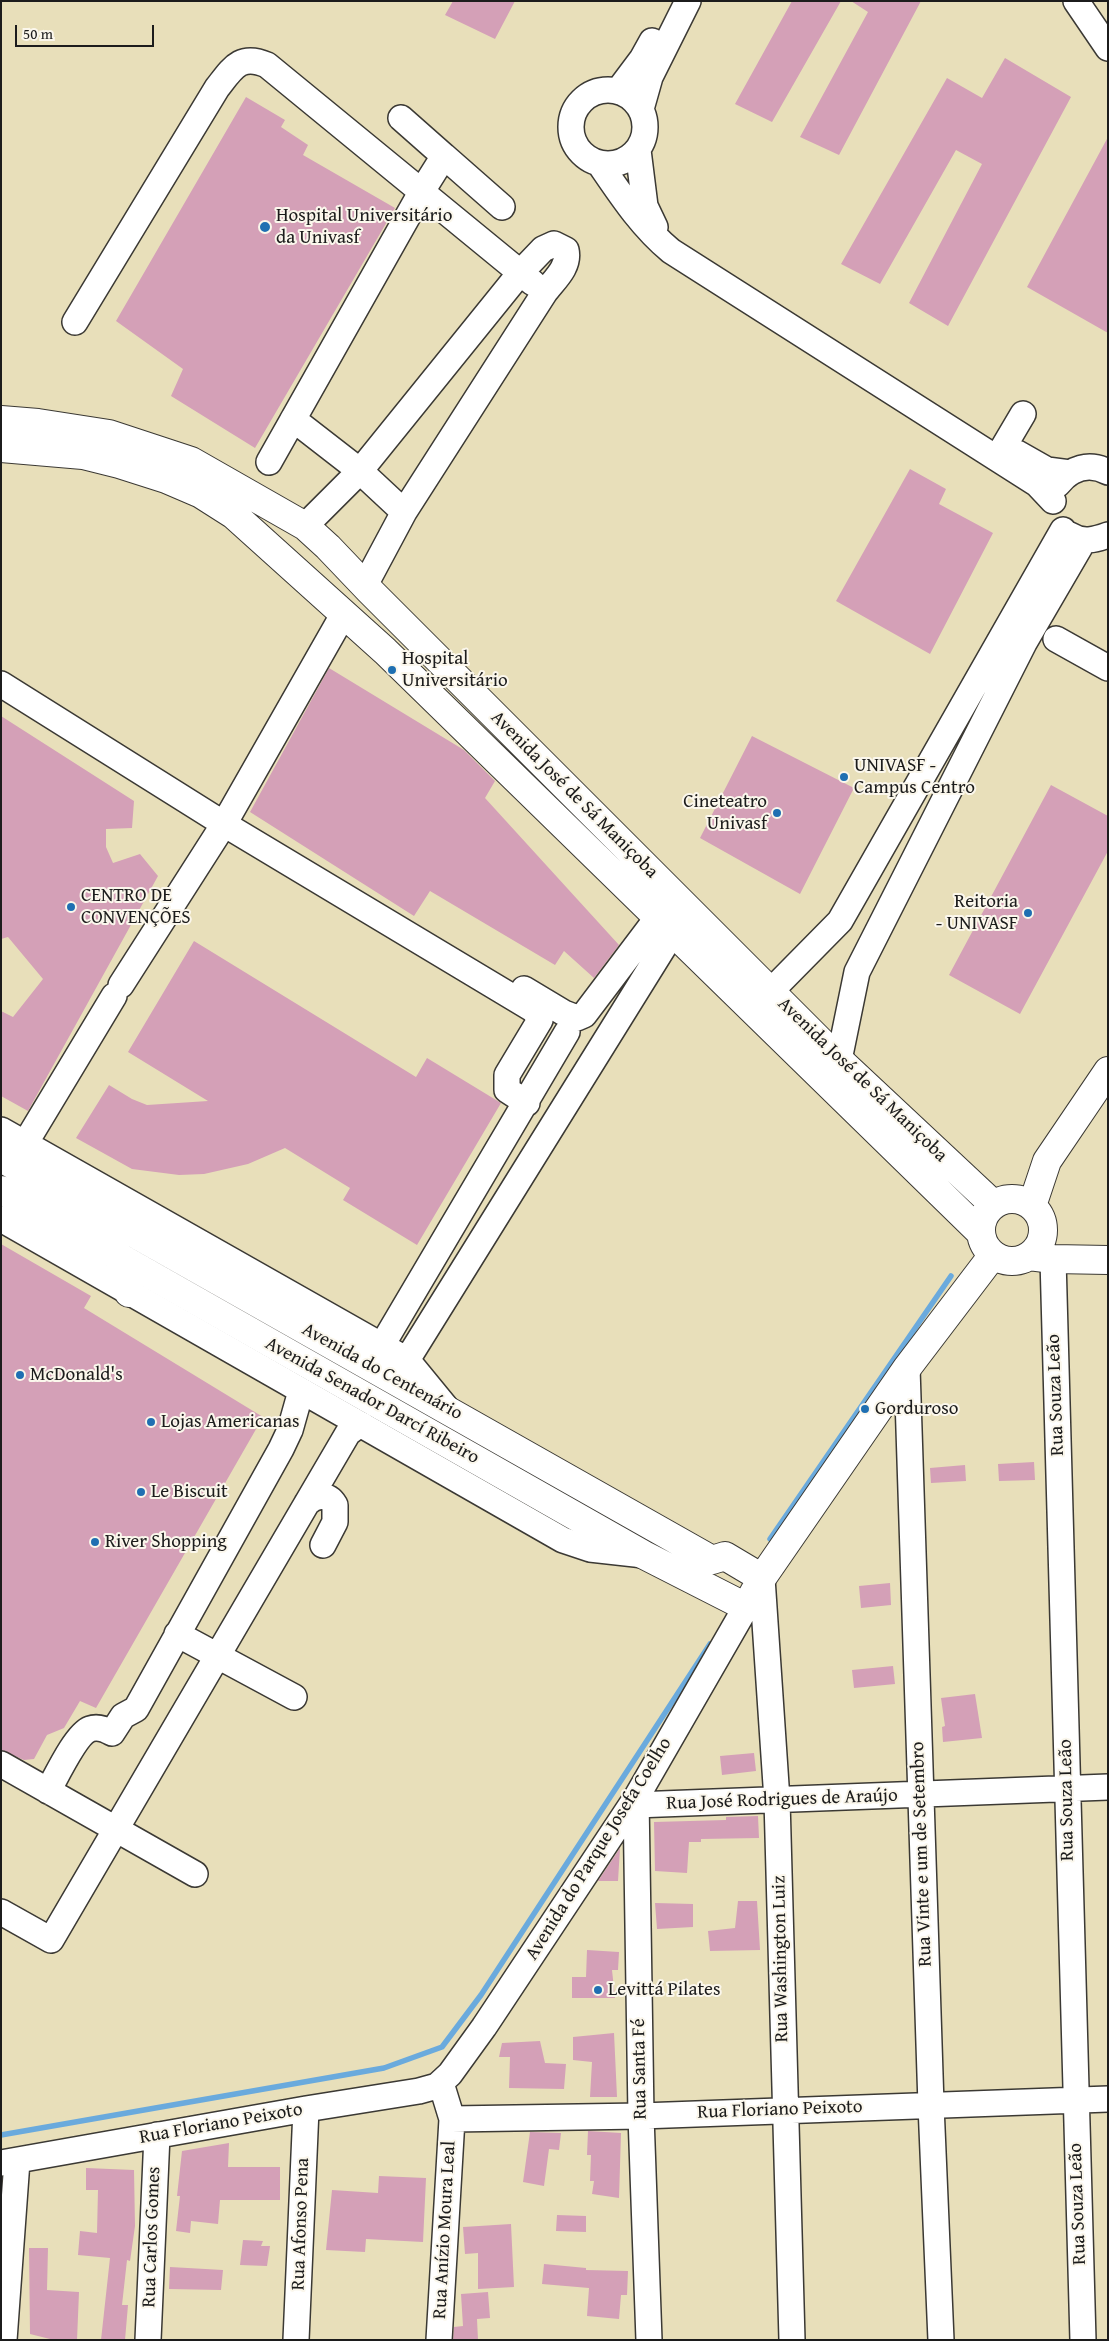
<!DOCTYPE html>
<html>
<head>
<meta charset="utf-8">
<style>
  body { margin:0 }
  #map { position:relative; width:1109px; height:2341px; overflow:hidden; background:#e8dfba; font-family:"Gentium Book Plus",serif }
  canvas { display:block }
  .frame { position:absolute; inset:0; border:2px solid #1c1c1c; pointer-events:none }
  .scale { position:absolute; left:15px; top:25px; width:139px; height:22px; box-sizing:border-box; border:2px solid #1c1c1c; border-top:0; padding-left:6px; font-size:15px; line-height:18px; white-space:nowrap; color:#1c1c1c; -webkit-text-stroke:4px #fbf7ec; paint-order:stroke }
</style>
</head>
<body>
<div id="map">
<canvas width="1109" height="2341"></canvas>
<div class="frame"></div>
<div class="scale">50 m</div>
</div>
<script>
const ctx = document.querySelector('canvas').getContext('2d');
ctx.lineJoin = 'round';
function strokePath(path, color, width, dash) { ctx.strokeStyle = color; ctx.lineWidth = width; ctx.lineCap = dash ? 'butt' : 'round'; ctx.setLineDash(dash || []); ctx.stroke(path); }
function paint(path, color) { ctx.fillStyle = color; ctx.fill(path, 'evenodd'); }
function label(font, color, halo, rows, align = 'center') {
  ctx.font = font + ' "Gentium Book Plus",serif'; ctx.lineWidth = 4; ctx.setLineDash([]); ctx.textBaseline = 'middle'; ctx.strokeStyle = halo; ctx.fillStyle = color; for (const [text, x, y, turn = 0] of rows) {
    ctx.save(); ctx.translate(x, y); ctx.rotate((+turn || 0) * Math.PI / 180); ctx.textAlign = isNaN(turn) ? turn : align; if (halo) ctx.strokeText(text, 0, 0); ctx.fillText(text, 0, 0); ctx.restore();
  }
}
const stream = new Path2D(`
  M 770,1539 L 951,1276
  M 1,2135 L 384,2068 L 442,2047 L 481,1995 L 710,1644`);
const building = new Path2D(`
  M 453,1 L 515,1 L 495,39 L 445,15 Z
  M 792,1 L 841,1 L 772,122 L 735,104 Z
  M 851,1 L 921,1 L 839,155 L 800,137 L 868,12 Z
  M 1005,58 L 1071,97 L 948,326 L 909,303 L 982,164 L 956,150 L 880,284 L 841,264 L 947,78 L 982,98 Z
  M 246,97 L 285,120 L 281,127 L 308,145 L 303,155 L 395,208 L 255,448 L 171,396 L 183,369 L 116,321 Z
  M 1108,137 L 1108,333 L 1027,287 Z
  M 910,469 L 946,489 L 939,504 L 993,533 L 930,654 L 836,601 Z
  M 329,668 L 464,750 L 495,781 L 485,798 L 619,945 L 594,978 L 564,951 L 555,965 L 430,891 L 414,916 L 250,812 Z
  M 1,716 L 134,801 L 132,828 L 106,829 L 106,847 L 113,863 L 140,854 L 158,876 L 28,1111 L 1,1096 L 1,1011 L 13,1017 L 43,979 L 8,937 L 1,939 Z
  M 752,736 L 854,788 L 800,894 L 700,838 Z
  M 1051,785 L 1108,816 L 1108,851 L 1020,1014 L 949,975 Z
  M 194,941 L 416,1077 L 427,1058 L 501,1103 L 417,1245 L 343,1200 L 350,1188 L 285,1148 L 248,1164 L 204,1174 L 179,1175 L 132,1169 L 76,1138 L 109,1085 L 132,1099 L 147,1105 L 208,1101 L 128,1052 Z
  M 1,1244 L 91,1296 L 84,1308 L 263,1417 L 96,1708 L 80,1701 L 64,1728 L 47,1735 L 34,1759 L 24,1760 L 1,1750 Z
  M 1034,1462 L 1035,1480 L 999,1481 L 998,1464 Z
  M 965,1465 L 966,1481 L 931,1483 L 930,1468 Z
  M 890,1583 L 891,1605 L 861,1608 L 859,1586 Z
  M 893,1666 L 895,1684 L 854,1688 L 852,1670 Z
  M 975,1694 L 982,1738 L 943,1742 L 942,1727 L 945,1726 L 941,1698 Z
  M 754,1753 L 756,1771 L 722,1775 L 720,1756 Z
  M 758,1816 L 759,1838 L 701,1839 L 701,1842 L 689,1842 L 687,1873 L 655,1871 L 654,1822 L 726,1820 L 726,1817 Z
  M 620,1848 L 618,1881 L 598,1881 Z
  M 738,1901 L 757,1901 L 760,1950 L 710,1951 L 708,1931 L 735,1928 Z
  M 655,1903 L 693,1904 L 693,1927 L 657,1929 Z
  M 587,1950 L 619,1952 L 618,1970 L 612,1970 L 615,1998 L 572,1998 L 572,1977 L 586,1977 Z
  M 614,2033 L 617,2097 L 590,2097 L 592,2062 L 573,2060 L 573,2037 Z
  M 540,2041 L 545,2063 L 566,2064 L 564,2089 L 509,2088 L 510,2057 L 499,2057 L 502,2043 Z
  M 588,2131 L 621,2133 L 619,2198 L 592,2194 L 594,2181 L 590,2181 L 591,2155 L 587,2155 Z
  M 530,2132 L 561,2133 L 559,2150 L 549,2149 L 544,2186 L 523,2182 Z
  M 229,2143 L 228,2167 L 280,2167 L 280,2200 L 220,2200 L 218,2224 L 191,2221 L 190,2233 L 176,2231 L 180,2196 L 177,2196 L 182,2151 Z
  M 86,2168 L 134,2170 L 135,2226 L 130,2261 L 127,2260 L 122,2305 L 128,2305 L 125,2340 L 101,2340 L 110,2258 L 78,2255 L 80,2231 L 97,2233 L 98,2190 L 86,2190 Z
  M 379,2176 L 426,2178 L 423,2242 L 366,2239 L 365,2252 L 326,2250 L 332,2190 L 378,2193 Z
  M 557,2215 L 586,2216 L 586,2232 L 556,2231 Z
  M 511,2224 L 514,2287 L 478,2289 L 478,2253 L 465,2254 L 463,2227 Z
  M 243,2240 L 263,2241 L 261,2246 L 270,2246 L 267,2266 L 240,2265 Z
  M 29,2248 L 48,2248 L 47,2290 L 79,2292 L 77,2340 L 54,2340 L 30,2334 Z
  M 544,2264 L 586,2268 L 586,2270 L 628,2271 L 627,2295 L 621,2295 L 619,2319 L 587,2316 L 589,2288 L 542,2284 Z
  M 170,2267 L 223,2270 L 221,2290 L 169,2289 Z
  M 488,2292 L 490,2318 L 477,2319 L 478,2340 L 453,2340 L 454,2327 L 463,2326 L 461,2294 Z`);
const minor = new Path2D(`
  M 1076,1 L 1108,48
  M571 127a37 37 0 1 1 74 0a37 37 0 1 1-74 0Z
  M 618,91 L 642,59 L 652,41
  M 641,109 L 650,77 L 688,1
  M 638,150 L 645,206 L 655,227
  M 444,156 L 502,207
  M 599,163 C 621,195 641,226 671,251 L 1037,484 L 1053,501
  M 75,322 L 217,88 C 232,69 240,53 267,65 L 533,283
  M 293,419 L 360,471 L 404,512
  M 1017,453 L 1047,470 L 1070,473
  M 997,458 L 1023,414
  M 269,462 L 422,191 L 444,156 L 401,118
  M 1058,484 C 1071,468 1089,462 1108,472
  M 305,526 L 360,471 L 520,273 L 543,249 L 554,244 L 566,250 C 570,267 554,280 545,292 L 404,512 L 365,585
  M 1070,535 C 1082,543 1095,540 1108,535
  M 1056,639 L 1108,668
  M 1,684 L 224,824 L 534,1010 L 540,1020 L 507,1075 L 507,1090 L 527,1103
  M 121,985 L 224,824 L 343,615
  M 524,989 L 564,1013 L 577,1018 L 584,1015 L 658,917
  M 770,992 L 840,921 L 1063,530
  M 839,1060 L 857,972 L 1024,643 L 1084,540
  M 1,1130 L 407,1360 L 448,1410
  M 17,1157 L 114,996
  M 1,1219 L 563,1540 L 590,1549 L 644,1555
  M 1053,1259 L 1083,2340
  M 381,1347 L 567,1032
  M 407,1360 L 673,932
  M 907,1368 L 931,2105 L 941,2340
  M 307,1503 C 316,1495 328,1493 335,1505 L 335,1522 L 323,1545
  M 762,1578 L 777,1800 L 792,2340
  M 177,1634 L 294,1697
  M 1,1764 L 195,1874
  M 48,1791 C 56,1777 76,1734 90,1729 C 98,1726 105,1729 112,1733 L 123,1716 L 136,1709 L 281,1449 L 290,1430 L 301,1391
  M 636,1798 L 641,2116 L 649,2340
  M 635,1805 L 1108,1787
  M 1,1912 L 51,1940 L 348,1433 L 356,1427 L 362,1425
  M 452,2119 L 641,2116 L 1108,2099
  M 1,2163 L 306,2109 L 419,2091 L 437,2086 L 450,2074 L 484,2027 L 636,1798 L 746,1607
  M 4,2340 L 17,2161
  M 148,2340 L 157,2135
  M 296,2340 L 306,2109
  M 439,2340 L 452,2119 L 441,2083`);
const major = new Path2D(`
  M 1,420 L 38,423 L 109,434 L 191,461 L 305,526 L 328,547 L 369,590 L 839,1060 L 994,1205
  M 1,448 L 83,455 L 119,464 L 166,479 L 201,494 L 234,515 L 385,651 L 981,1233
  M 1,1158 L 712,1560 L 725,1556 L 762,1578
  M 1,1190 L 644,1555 L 746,1607 L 762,1578 L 907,1368 L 993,1255
  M981 1230a31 31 0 1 1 62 0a31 31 0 1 1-62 0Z
  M 1032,1206 L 1047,1161 L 1108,1071
  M 1029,1256 L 1053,1259 L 1108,1260
  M 123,1260 L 129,1293`);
const markers = [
  [265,227,6,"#1f6fb2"],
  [392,670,5,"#1f6fb2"],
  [844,777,5,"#1f6fb2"],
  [777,813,5,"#1f6fb2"],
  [71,907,5,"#1f6fb2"],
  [1028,913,5,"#1f6fb2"],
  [20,1375,5,"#1f6fb2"],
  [865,1409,5,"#1f6fb2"],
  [151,1422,5,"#1f6fb2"],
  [141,1492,5,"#1f6fb2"],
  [95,1542,5,"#1f6fb2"],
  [598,1990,5,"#1f6fb2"]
];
const poiNames = [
  ["Hospital Universitário",276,216],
  ["da Univasf",276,238],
  ["Hospital",402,659],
  ["Universitário",402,681],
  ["UNIVASF -",854,766],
  ["Campus Centro",854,788],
  ["Cineteatro",767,802,"right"],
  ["Univasf",767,824,"right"],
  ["CENTRO DE",81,896],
  ["CONVENÇÕES",81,918],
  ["Reitoria",1018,902,"right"],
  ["- UNIVASF",1018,924,"right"],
  ["McDonald's",30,1375],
  ["Gorduroso",875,1409],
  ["Lojas Americanas",161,1422],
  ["Le Biscuit",151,1492],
  ["River Shopping",105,1542],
  ["Levittá Pilates",608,1990]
];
const streetNames = [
  ["Avenida José de Sá Maniçoba",574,795,45],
  ["Avenida José de Sá Maniçoba",862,1080,44],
  ["Avenida do Centenário",382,1372,29],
  ["Rua Souza Leão",1056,1395,-92],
  ["Avenida Senador Darcí Ribeiro",372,1401,29],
  ["Rua José Rodrigues de Araújo",782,1800,-2],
  ["Rua Souza Leão",1067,1800,-91],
  ["Avenida do Parque Josefa Coelho",599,1849,-58],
  ["Rua Vinte e um de Setembro",922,1854,-92],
  ["Rua Washington Luiz",781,1959,-91],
  ["Rua Santa Fé",640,2069,-91],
  ["Rua Floriano Peixoto",780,2110,-2],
  ["Rua Floriano Peixoto",221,2124,-10],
  ["Rua Souza Leão",1078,2204,-92],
  ["Rua Afonso Pena",301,2224,-88],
  ["Rua Anízio Moura Leal",445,2230,-87],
  ["Rua Carlos Gomes",152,2237,-88]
];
strokePath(stream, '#6aaadd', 5.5);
paint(building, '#d4a0b7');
strokePath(minor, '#3b3934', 28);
strokePath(major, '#3b3934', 30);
strokePath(minor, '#fff', 25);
strokePath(major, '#fff', 28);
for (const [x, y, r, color] of markers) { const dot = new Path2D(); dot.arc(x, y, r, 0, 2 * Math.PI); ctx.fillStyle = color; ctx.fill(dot); strokePath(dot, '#fbf7ec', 2); }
label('19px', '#1c1c1c', '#fbf7ec', poiNames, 'left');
label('19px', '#1c1c1c', '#fbf7ec', streetNames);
</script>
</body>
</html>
